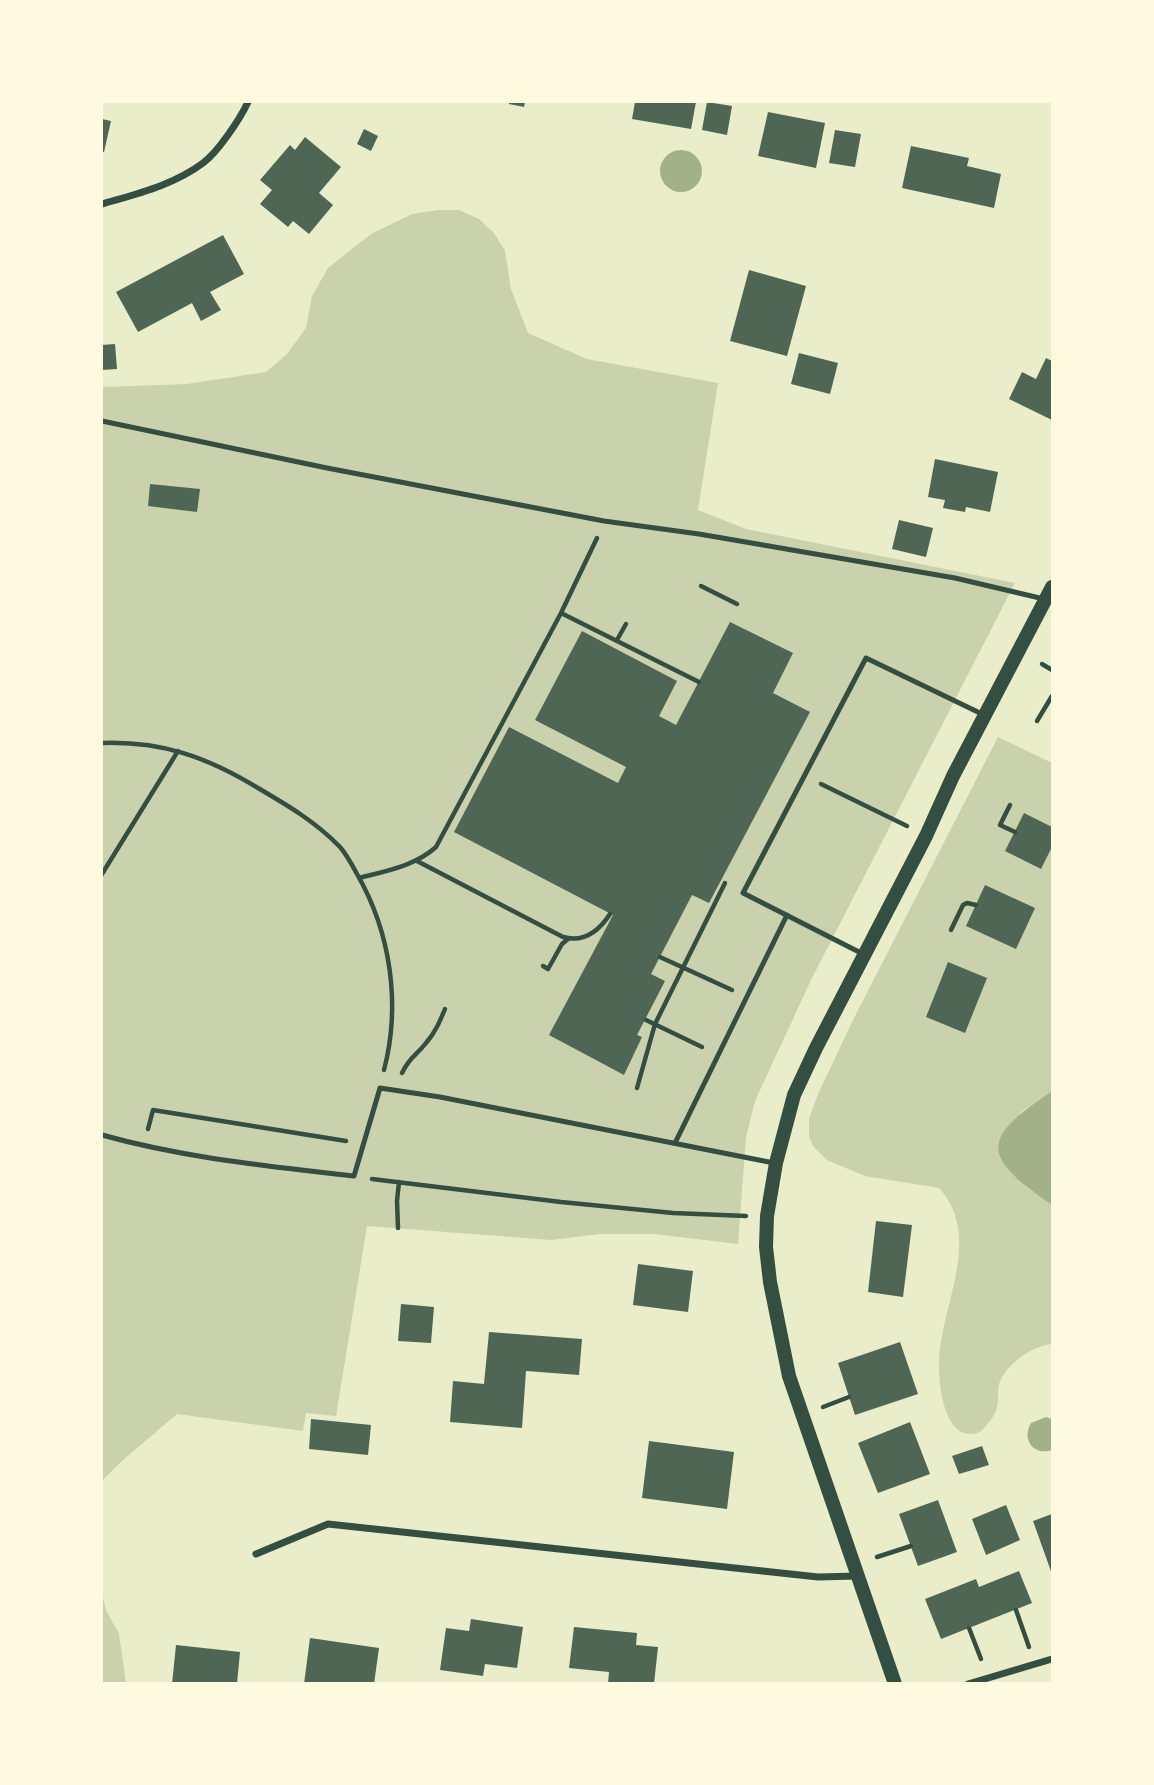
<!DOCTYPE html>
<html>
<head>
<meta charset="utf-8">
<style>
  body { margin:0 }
  #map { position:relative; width:1154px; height:1785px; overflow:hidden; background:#e9edc9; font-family:"Fira Sans Condensed",sans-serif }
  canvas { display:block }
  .frame { position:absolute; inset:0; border:103px solid #fefae0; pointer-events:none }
</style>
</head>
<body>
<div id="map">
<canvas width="1154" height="1785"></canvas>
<div class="frame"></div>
</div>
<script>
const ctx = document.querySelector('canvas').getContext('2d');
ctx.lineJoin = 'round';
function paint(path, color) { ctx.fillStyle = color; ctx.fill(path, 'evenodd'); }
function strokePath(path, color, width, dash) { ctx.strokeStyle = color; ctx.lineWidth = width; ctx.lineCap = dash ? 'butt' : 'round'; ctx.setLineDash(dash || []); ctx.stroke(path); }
const green = new Path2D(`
  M 438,210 L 459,210 L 479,219 L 494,233 L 505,251 L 511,289 L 528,333 L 587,359 L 718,383 L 698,510 L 746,529 L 1015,583 L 811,980 L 755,1101 L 746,1137 L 738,1244 L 654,1234 L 600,1234 L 551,1240 L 367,1226 L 336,1416 L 306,1413 L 303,1431 L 177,1414 L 123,1460 L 102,1481 L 102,387 L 187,384 L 266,372 L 287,354 L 306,328 L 312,296 L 328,268 L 371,234 L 412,214 Z
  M 998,737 L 1052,763 L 1052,1091 L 1021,1112 L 1025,1186 L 1052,1205 L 1052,1344 C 1033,1346 1011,1361 1001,1379 C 996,1388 1000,1401 996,1411 C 994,1416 988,1424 984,1428 C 980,1433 976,1434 970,1434 C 945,1434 939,1388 939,1368 C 938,1310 985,1238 939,1188 L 865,1176 L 827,1160 L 813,1146 L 809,1136 L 809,1118 L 819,1092 L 853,1020 Z
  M 102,1593 L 106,1610 L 119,1634 L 126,1683 L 102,1683 Z`);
const water = new Path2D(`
  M660 171a21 21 0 1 1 42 0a21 21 0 1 1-42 0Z
  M 1052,1091 L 1052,1205 C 981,1156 980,1139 1052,1091 Z
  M 1046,1417 L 1052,1419 L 1052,1450 C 1034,1456 1021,1440 1031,1423 Z`);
const building = new Path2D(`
  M 509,102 L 525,102 L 524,107 L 509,104 Z
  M 635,102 L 696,102 L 691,129 L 632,119 Z
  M 707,102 L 732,106 L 727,135 L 702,130 Z
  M 768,112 L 825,123 L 816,168 L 758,156 Z
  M 102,119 L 111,121 L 104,152 L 102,152 Z
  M 364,129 L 378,136 L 371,151 L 357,144 Z
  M 835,130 L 861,134 L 855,167 L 829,163 Z
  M 305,137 L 341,167 L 319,193 L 333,205 L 309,234 L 293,221 L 288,227 L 260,204 L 272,190 L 260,180 L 290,145 L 295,150 Z
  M 911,146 L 969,158 L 967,166 L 1001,174 L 994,208 L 902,188 Z
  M 223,235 L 244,274 L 210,292 L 221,310 L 201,321 L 192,303 L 138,332 L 116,292 Z
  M 749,270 L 806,286 L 787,356 L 730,341 Z
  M 115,344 L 117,369 L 102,370 L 102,345 Z
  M 799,353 L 838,363 L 830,394 L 791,384 Z
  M 1046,358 L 1052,361 L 1052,420 L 1009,399 L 1022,372 L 1036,379 Z
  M 935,459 L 998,472 L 990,512 L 966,507 L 965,512 L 943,508 L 945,500 L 928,497 Z
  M 150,484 L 200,489 L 197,512 L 148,506 Z
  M 899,520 L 933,528 L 926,557 L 892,549 Z
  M 730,622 L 793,653 L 773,693 L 810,712 L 709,903 L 692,895 L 651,974 L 665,981 L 637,1035 L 642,1037 L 624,1075 L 549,1035 L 613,915 L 454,832 L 509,727 L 618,783 L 626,767 L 535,720 L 582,631 L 677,681 L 659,716 L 676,725 Z
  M 1024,813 L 1052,827 L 1052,847 L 1041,869 L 1005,851 Z
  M 985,885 L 1035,908 L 1016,949 L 966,926 Z
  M 948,962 L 987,978 L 965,1033 L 926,1017 Z
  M 876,1221 L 912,1225 L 903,1297 L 868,1292 Z
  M 638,1264 L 693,1271 L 688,1312 L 633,1305 Z
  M 401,1304 L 434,1307 L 431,1343 L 398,1341 Z
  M 489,1332 L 582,1339 L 579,1375 L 526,1371 L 522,1428 L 450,1422 L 453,1381 L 484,1384 Z
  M 900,1342 L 918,1394 L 855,1415 L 838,1363 Z
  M 311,1419 L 371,1425 L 368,1455 L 309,1449 Z
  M 910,1422 L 930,1474 L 878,1493 L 858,1443 Z
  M 649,1441 L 734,1452 L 727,1509 L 642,1498 Z
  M 982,1446 L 989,1465 L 959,1474 L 952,1456 Z
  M 938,1500 L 957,1552 L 918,1566 L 899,1514 Z
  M 1006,1505 L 1020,1540 L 986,1555 L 972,1519 Z
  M 1052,1514 L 1052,1574 L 1033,1521 Z
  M 1019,1571 L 1032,1603 L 941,1639 L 925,1599 L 976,1579 L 979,1587 Z
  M 471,1619 L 523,1627 L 517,1668 L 485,1664 L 483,1676 L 440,1670 L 446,1628 L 469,1631 Z
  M 574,1627 L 637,1633 L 636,1645 L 658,1647 L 654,1684 L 608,1684 L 609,1672 L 569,1668 Z
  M 310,1638 L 379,1648 L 374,1684 L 304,1684 Z
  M 176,1645 L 240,1652 L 237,1684 L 172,1684 Z`);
const path = new Path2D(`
  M 701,586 L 737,604
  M 561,613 L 699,682
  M 617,640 L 626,624
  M 1042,664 L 1052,670
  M 1037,721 L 1052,696
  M 102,743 C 162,741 207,757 258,788 C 287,805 316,822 340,847 C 347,855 352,865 357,874 C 391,933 401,1005 384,1070
  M 821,784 L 907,826
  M 1010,805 L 1000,825 L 1015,832
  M 417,861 L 563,937 C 584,943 599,931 610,914
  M 102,874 L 178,751
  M 359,878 C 386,871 415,866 436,847 L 561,613 L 597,538
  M 951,930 L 963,905 L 967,903 L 976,905
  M 660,957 L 732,990
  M 543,966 L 548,969 L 562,944 L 568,939
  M 646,1020 L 702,1047
  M 402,1073 C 410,1056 416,1056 426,1043 C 435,1033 440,1021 445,1009
  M 637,1088 L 655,1024 L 725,883
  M 148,1129 L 153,1110 L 346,1141
  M 372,1179 L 561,1202 L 673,1213 L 746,1216
  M 398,1228 L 397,1201 L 399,1182
  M 823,1407 L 849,1397
  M 877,1557 L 911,1546
  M 1016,1610 L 1029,1647
  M 969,1628 L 981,1659`);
const service = new Path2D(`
  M 102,421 L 327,468 L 604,521 L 699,534 L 955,578 L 1044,599
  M 863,954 L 743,893 L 866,658 L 982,714
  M 102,1135 C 184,1158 268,1166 354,1176 L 380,1088 L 440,1097 L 774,1163
  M 675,1143 L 787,915`);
const minor = new Path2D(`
  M 102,204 C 136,194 174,185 203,163 C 218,152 240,119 248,102
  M 256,1554 L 328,1524 L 818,1577 L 857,1576
  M 968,1684 L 1052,1659`);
const secondary = new Path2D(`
  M 895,1684 L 789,1376 L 770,1282 L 766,1247 L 767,1216 L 776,1163 L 794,1095 L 816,1048 L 926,836 L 953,776 L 1052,587`);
paint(green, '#cad2ad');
paint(water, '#a3b18a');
paint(building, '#4f6655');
strokePath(path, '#344e41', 4.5);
strokePath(service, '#344e41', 5);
strokePath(minor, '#344e41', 7);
strokePath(secondary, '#344e41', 14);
</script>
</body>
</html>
